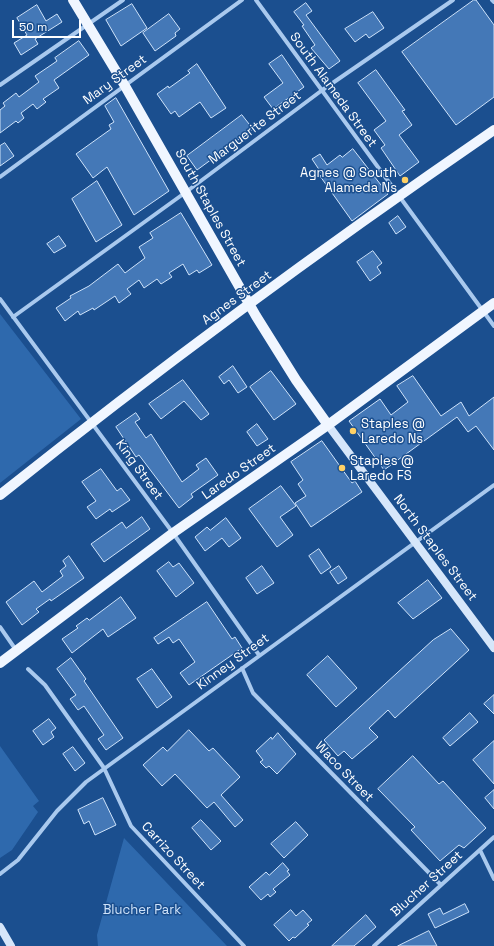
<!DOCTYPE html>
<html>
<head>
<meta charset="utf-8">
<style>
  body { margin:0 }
  #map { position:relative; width:494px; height:946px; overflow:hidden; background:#1b4f8f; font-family:"Space Grotesk",sans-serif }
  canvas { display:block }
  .scale { position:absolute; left:12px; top:20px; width:69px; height:18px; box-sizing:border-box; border:2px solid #fff; border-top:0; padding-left:5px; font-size:12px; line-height:14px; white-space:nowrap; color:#fff; -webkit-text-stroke:3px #1b4f8f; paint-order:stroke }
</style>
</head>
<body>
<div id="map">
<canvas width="494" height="946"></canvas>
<div class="scale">50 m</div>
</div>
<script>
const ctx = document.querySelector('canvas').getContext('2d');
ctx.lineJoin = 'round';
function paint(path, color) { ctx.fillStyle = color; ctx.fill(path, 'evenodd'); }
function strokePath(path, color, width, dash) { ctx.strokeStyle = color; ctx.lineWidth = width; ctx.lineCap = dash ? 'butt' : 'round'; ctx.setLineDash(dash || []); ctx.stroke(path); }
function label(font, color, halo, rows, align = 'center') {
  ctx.font = font + ' "Space Grotesk",sans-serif'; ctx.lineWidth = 3; ctx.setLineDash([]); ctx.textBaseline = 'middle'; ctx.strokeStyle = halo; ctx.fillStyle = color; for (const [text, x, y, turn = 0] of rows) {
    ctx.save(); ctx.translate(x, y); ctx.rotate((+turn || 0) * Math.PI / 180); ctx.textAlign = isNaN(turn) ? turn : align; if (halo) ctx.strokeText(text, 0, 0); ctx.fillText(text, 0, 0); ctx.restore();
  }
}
const green = new Path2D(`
  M 0,314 L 81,419 L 0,483 Z
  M 0,746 L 39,801 L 33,806 L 38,812 L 12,850 L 0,858 Z
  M 124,838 L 227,946 L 98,946 L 97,935 Z`);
const building = new Path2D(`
  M 474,0 L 476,0 L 494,25 L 494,97 L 456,125 L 402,52 Z
  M 306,3 L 312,11 L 306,15 L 340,61 L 329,69 L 311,48 L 315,45 L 302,26 L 304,25 L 294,12 Z
  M 132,4 L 147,28 L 121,46 L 106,20 Z
  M 37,5 L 46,21 L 57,14 L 62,22 L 35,39 L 38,44 L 21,55 L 14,43 L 27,35 L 17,18 Z
  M 373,12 L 384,28 L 369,38 L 366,34 L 355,42 L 345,29 Z
  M 169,14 L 180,29 L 175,33 L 176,36 L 155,51 L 143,33 Z
  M 79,41 L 89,55 L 54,80 L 59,88 L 43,99 L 46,102 L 37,109 L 33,104 L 21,113 L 24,118 L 18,123 L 16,121 L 0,133 L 0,110 L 5,106 L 3,103 L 16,93 L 19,97 L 39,82 L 35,76 L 57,61 L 55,58 Z
  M 282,55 L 304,87 L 273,109 L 264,97 L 283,83 L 269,64 Z
  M 197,64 L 226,108 L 211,118 L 200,102 L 179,117 L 175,111 L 171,114 L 157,94 L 168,86 L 169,88 L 190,73 L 188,71 Z
  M 376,70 L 405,110 L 402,111 L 412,125 L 399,135 L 419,162 L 400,176 L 381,148 L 385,145 L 374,130 L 386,121 L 358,83 Z
  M 116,98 L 169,191 L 134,215 L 107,167 L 93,178 L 76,154 L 111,129 L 109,125 L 114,122 L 105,106 Z
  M 242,115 L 253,129 L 197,170 L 187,156 Z
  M 5,143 L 14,156 L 0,166 L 0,146 Z
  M 353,149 L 388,194 L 352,221 L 320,176 L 322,174 L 312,159 L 320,154 L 327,165 L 340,155 L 342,157 Z
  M 97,181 L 122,225 L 96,242 L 72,199 Z
  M 181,213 L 212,265 L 199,273 L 197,270 L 189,275 L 183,264 L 169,273 L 172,277 L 161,284 L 157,279 L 144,288 L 139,280 L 127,289 L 131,294 L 119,303 L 115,296 L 94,310 L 93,308 L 80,315 L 78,311 L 65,321 L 56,308 L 71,298 L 70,296 L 89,286 L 118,264 L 125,273 L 145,258 L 139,247 L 153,238 L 150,233 Z
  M 398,216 L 406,227 L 396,234 L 389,223 Z
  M 59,236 L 66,246 L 54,253 L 47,244 Z
  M 373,251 L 382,263 L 377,267 L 381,273 L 370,281 L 357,262 Z
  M 233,366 L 247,387 L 238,393 L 229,380 L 224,384 L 219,377 Z
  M 271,371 L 296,404 L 274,420 L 250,387 Z
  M 413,376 L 441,416 L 461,402 L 469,416 L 494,397 L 494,450 L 476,426 L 468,432 L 457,417 L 384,470 L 349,421 L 380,399 L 391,415 L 408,402 L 397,386 Z
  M 183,380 L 209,414 L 201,420 L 184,401 L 161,419 L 149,404 Z
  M 136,413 L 140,419 L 135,422 L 146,438 L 151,434 L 182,482 L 199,469 L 196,465 L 206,458 L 218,475 L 191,494 L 193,497 L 179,508 L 139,455 L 136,457 L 116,427 Z
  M 257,424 L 268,439 L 257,446 L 247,432 Z
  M 322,441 L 352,483 L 355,481 L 362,492 L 311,527 L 295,503 L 306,496 L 298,484 L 303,480 L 291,462 Z
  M 101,469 L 117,491 L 121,488 L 130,500 L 112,512 L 110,509 L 96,519 L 87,507 L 96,501 L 82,482 Z
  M 281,486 L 296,506 L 280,517 L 293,535 L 277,547 L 249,509 Z
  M 142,517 L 150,529 L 104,562 L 91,544 L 122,522 L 126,528 Z
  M 226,518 L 241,538 L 229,547 L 222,538 L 205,551 L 195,537 L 207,527 L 210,530 Z
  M 319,549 L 331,567 L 321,574 L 309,556 Z
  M 69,556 L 84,578 L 51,601 L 50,599 L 36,609 L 39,612 L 22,625 L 6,602 L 34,581 L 42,592 L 63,576 L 60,571 L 66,566 L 63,561 Z
  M 169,562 L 173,567 L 179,563 L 194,583 L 176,597 L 157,571 Z
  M 262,566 L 274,583 L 257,594 L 246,578 Z
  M 339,566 L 347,578 L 338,584 L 330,572 Z
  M 428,580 L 442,598 L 413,619 L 398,603 Z
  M 121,597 L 136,618 L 108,637 L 103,629 L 72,653 L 62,639 L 78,628 L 76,626 L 87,618 L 89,620 Z
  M 207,602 L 232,639 L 235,637 L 242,648 L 189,685 L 180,673 L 195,662 L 179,639 L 173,643 L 169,637 L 158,644 L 154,638 Z
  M 451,629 L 469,650 L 395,718 L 388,710 L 369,728 L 378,737 L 352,759 L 344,751 L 338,756 L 324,740 L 433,640 Z
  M 328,656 L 357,688 L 336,707 L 307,675 Z
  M 71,658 L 86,679 L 84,681 L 123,738 L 106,750 L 98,739 L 104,735 L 84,706 L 78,710 L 70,699 L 76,695 L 57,669 Z
  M 152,669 L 172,697 L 157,708 L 137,679 Z
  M 494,695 L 494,714 L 484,704 Z
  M 470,713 L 478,722 L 450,746 L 443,738 Z
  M 49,719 L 56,728 L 51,732 L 54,737 L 43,745 L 33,731 Z
  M 189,730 L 209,751 L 213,748 L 240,777 L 221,795 L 243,820 L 235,827 L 214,802 L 207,808 L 175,774 L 162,786 L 143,765 L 163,747 L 167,751 Z
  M 278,733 L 296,754 L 277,774 L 269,766 L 266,768 L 260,762 L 263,760 L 256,751 L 271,737 L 272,739 Z
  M 494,741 L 494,784 L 473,760 Z
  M 73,747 L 85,763 L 75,771 L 63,754 Z
  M 413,756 L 439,784 L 443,781 L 486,828 L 464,848 L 459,845 L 440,861 L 411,830 L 415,827 L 378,789 Z
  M 494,790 L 494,809 L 485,798 Z
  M 103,798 L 116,825 L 95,835 L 89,821 L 84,824 L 78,810 Z
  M 201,820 L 221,841 L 211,850 L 192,828 Z
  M 296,822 L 308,835 L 284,858 L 271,844 Z
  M 283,863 L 289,870 L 287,871 L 290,875 L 273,889 L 276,892 L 270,897 L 268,894 L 261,900 L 249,887 L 266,872 L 269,875 Z
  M 465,904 L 469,912 L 435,928 L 428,914 L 440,908 L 443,914 Z
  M 291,910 L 296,916 L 303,910 L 312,920 L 307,924 L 309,925 L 295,938 L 293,937 L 289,941 L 274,925 Z
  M 366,915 L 376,927 L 354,946 L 332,946 Z
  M 429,931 L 437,946 L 398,946 Z`);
const minor = new Path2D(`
  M 256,0 L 494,326
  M 492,0 L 494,2
  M 0,85 L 123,0
  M 0,177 L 242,0
  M 0,299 L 173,533 L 259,655
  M 13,317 L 186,192 L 321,91 L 453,0
  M 0,627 L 16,650
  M 242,668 L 253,693 L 440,884
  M 28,669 L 45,685 L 104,768 L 131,826 L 244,946
  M 480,850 L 494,879
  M 0,874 L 18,860 L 57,811 L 86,782 L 494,485
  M 374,946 L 494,837`);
const secondary = new Path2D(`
  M 328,425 L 494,648
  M 0,927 L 11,946`);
const primary = new Path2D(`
  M 73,0 L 125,86 L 256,316 L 296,380 L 328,425
  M 0,495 C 160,367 325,246 494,130
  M 0,663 L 173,533 L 328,425 L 494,303`);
const markers = [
  [405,180,4,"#ffd166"],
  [353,431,4,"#ffd166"],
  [342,468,4,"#ffd166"]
];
const streetNames = [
  ["Mary Street",115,80,-36],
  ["South Alameda Street",333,90,54],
  ["Marguerite Street",255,128,-37],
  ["South Staples Street",210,208,61],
  ["Agnes Street",237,298,-36],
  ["King Street",139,470,54],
  ["Laredo Street",239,472,-35],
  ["North Staples Street",435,548,53],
  ["Kinney Street",233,662,-36],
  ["Waco Street",344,772,46],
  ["Carrizo Street",173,856,47],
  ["Blucher Street",427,884,-42]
];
const poiNames = [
  ["Agnes @ South",397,173,"right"],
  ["Alameda Ns",397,188,"right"],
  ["Staples @",361,424],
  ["Laredo Ns",361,439],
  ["Staples @",350,461],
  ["Laredo FS",350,476]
];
const parkNames = [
  ["Blucher Park",142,910]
];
paint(green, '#2e69ad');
paint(building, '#4478b7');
strokePath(building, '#cfe3fa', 1);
strokePath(minor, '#a9c9ee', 4);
strokePath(secondary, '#d6e6fa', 8);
strokePath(primary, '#f0f6ff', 10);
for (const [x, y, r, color] of markers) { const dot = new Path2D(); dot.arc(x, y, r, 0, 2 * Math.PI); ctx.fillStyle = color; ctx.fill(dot); strokePath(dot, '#1b4f8f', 1.5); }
label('13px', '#fff', '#1b4f8f', streetNames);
label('13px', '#fff', '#1b4f8f', poiNames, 'left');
label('13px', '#cfe3fa', '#1b4f8f', parkNames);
</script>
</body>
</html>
